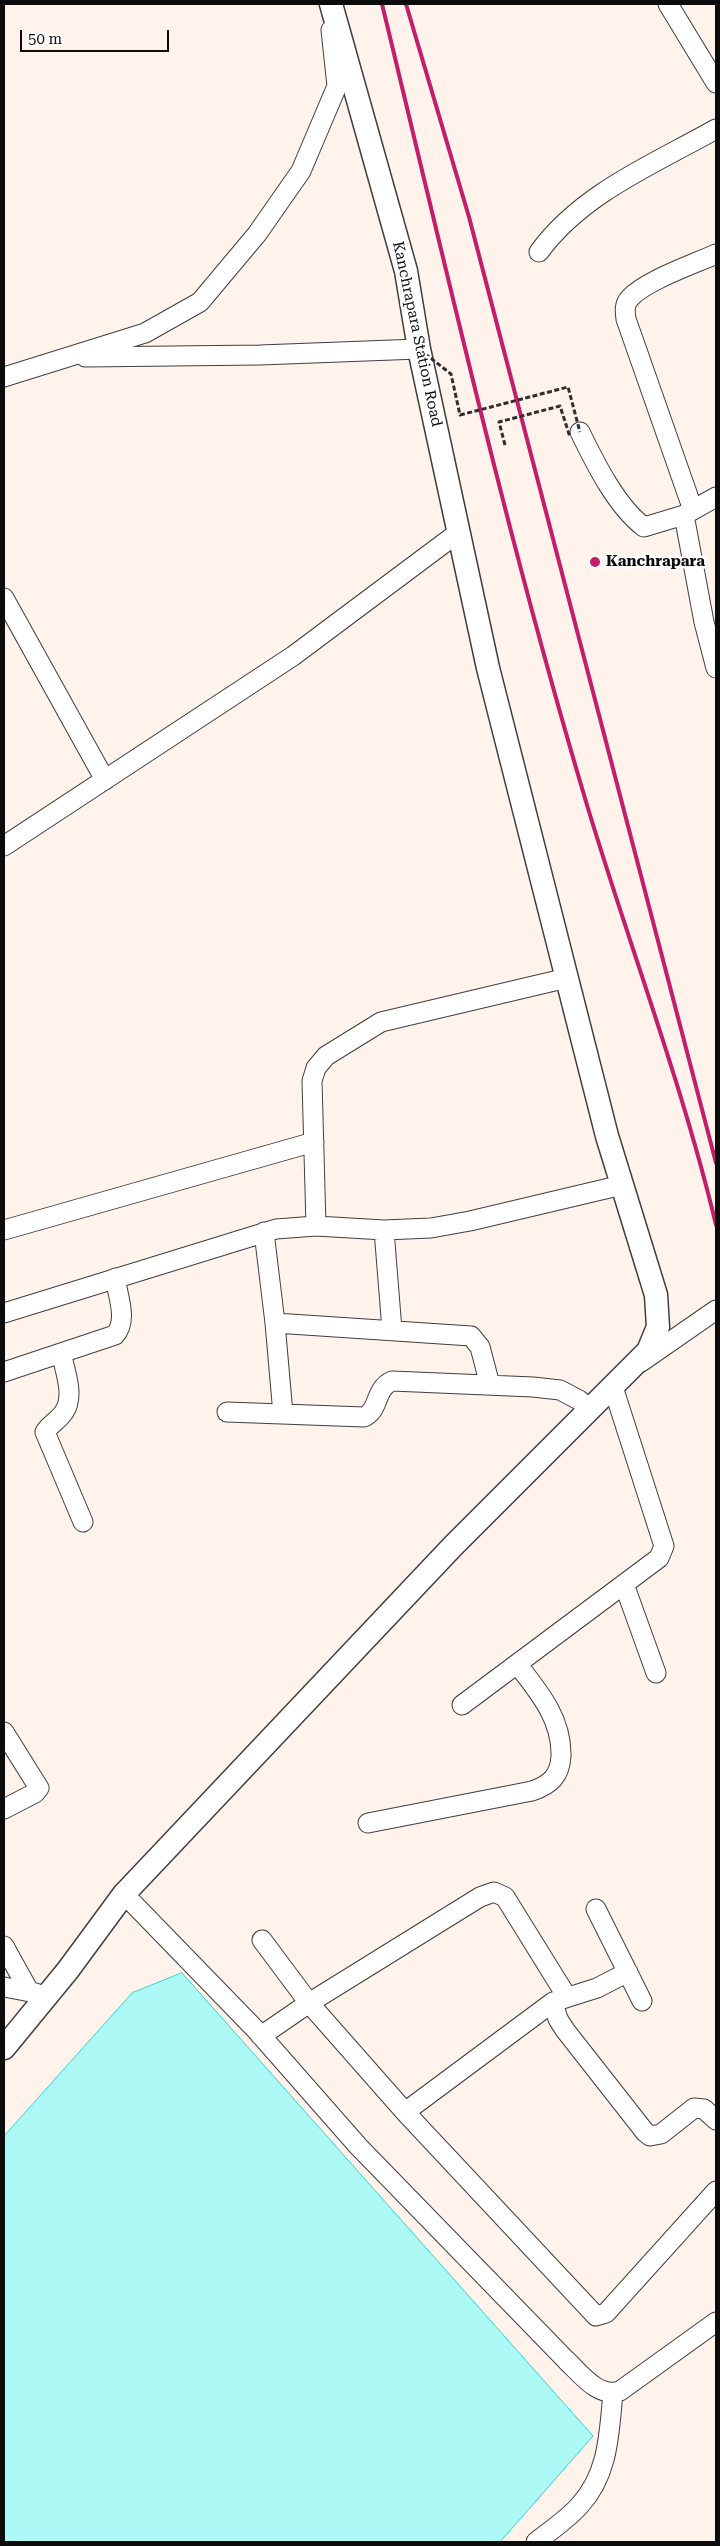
<!DOCTYPE html>
<html>
<head>
<meta charset="utf-8">
<style>
  body { margin:0 }
  #map { position:relative; width:720px; height:2546px; overflow:hidden; background:#fff3eb; font-family:"Roboto Serif",serif }
  canvas { display:block }
  .frame { position:absolute; inset:0; border:5px solid #0c0c0c; pointer-events:none }
  .scale { position:absolute; left:20px; top:30px; width:149px; height:22px; box-sizing:border-box; border:2px solid #0c0c0c; border-top:0; padding-left:6px; font-size:15px; line-height:18px; white-space:nowrap; color:#0c0c0c; -webkit-text-stroke:4px #fff; paint-order:stroke }
</style>
</head>
<body>
<div id="map">
<canvas width="720" height="2546"></canvas>
<div class="frame"></div>
<div class="scale">50 m</div>
</div>
<script>
const ctx = document.querySelector('canvas').getContext('2d');
ctx.lineJoin = 'round';
function paint(path, color) { ctx.fillStyle = color; ctx.fill(path, 'evenodd'); }
function strokePath(path, color, width, dash) { ctx.strokeStyle = color; ctx.lineWidth = width; ctx.lineCap = dash ? 'butt' : 'round'; ctx.setLineDash(dash || []); ctx.stroke(path); }
function label(font, color, halo, rows, align = 'center') {
  ctx.font = font + ' "Roboto Serif",serif'; ctx.lineWidth = 5; ctx.setLineDash([]); ctx.textBaseline = 'middle'; ctx.strokeStyle = halo; ctx.fillStyle = color; for (const [text, x, y, turn = 0] of rows) {
    ctx.save(); ctx.translate(x, y); ctx.rotate((+turn || 0) * Math.PI / 180); ctx.textAlign = isNaN(turn) ? turn : align; if (halo) ctx.strokeText(text, 0, 0); ctx.fillText(text, 0, 0); ctx.restore();
  }
}
const water = new Path2D(`
  M 182,1973 L 593,2436 L 500,2542 L 4,2542 L 4,2136 L 132,1993 Z`);
const minor = new Path2D(`
  M 668,4 L 716,83
  M 539,252 C 582,193 654,164 716,129
  M 85,357 L 260,355 L 419,349
  M 4,377 L 145,333 L 200,302 L 257,234 L 301,171 L 337,86 L 331,30
  M 580,432 C 595,463 617,507 644,527 L 684,515 L 716,497
  M 693,510 L 626,319 C 625,311 624,304 630,298 C 645,281 694,264 716,254
  M 684,515 L 704,622 L 716,668
  M 4,598 L 105,780
  M 4,846 L 293,656 L 459,532
  M 316,1226 L 312,1081 L 316,1068 L 326,1056 L 381,1022 L 567,978
  M 4,1230 L 314,1142
  M 384,1230 L 392,1330
  M 264,1232 L 275,1323 L 283,1414
  M 4,1313 L 276,1229 L 316,1226 L 384,1230 L 431,1228 L 470,1221 L 622,1185
  M 275,1323 L 471,1336 L 480,1347 L 490,1385
  M 61,1353 C 65,1371 75,1396 64,1412 C 59,1420 50,1424 45,1432 L 83,1522
  M 641,1362 L 716,1310
  M 4,1372 L 115,1335 C 128,1321 118,1296 115,1278
  M 227,1412 L 364,1417 C 380,1410 374,1389 392,1381 L 533,1387 L 560,1390 L 579,1400 L 590,1409
  M 624,1584 L 656,1673
  M 462,1705 L 659,1558 L 664,1546 L 613,1387
  M 4,1732 L 39,1788 L 35,1793 L 4,1809
  M 368,1823 L 532,1791 C 550,1785 560,1776 561,1756 C 562,1719 539,1692 517,1664
  M 124,1894 L 257,2031 L 358,2146 L 566,2360 C 581,2374 598,2398 620,2391 L 716,2322
  M 596,1909 L 642,2001
  M 262,1940 L 309,2003 L 405,2112 L 596,2316 L 606,2313 L 716,2191
  M 4,1946 L 29,1991
  M 4,1987 L 36,1993
  M 553,2002 L 558,2019 L 565,2030 L 645,2132 L 650,2136 L 661,2134 L 694,2108 L 704,2109 L 716,2120
  M 261,2036 L 309,2003 L 480,1897 L 494,1892 L 505,1897 L 567,1997
  M 405,2112 L 553,2002 L 597,1988 L 628,1972
  M 536,2542 C 551,2530 568,2519 580,2505 C 609,2473 609,2433 613,2393`);
const tertiary = new Path2D(`
  M 4,2048 L 68,1970 L 124,1894 L 453,1546 L 648,1351 L 658,1327 L 656,1295 L 607,1136 L 488,668 L 419,349 L 406,271 L 331,4`);
const rail = new Path2D(`
  M 382,4 C 447,272 508,541 587,805 C 629,945 682,1083 716,1225
  M 406,4 L 469,217 L 716,1163`);
const pathBridge = new Path2D(`
  M 419,349 L 451,374 L 460,415 L 568,387 L 580,432
  M 505,445 L 499,422 L 560,406 L 570,437`);
const markers = [
  [595,562,6,"#c21e6a"]
];
const streetNames = [
  ["Kanchrapara Station Road",417,334,78]
];
const poiNames = [
  ["Kanchrapara",606,562]
];
paint(water, '#adf9f5');
strokePath(water, '#31d3d0', 1);
strokePath(minor, '#3f3f3f', 21);
strokePath(tertiary, '#3f3f3f', 25);
strokePath(minor, '#fff', 19);
strokePath(tertiary, '#fff', 22);
strokePath(rail, '#c21e6a', 4);
strokePath(pathBridge, '#2e2e2e', 3, [5, 2.5]);
for (const [x, y, r, color] of markers) { const dot = new Path2D(); dot.arc(x, y, r, 0, 2 * Math.PI); ctx.fillStyle = color; ctx.fill(dot); strokePath(dot, '#fff', 2); }
label('15px', '#0c0c0c', '#fff', streetNames);
label('bold 15px', '#0c0c0c', '#fff', poiNames, 'left');
</script>
</body>
</html>
